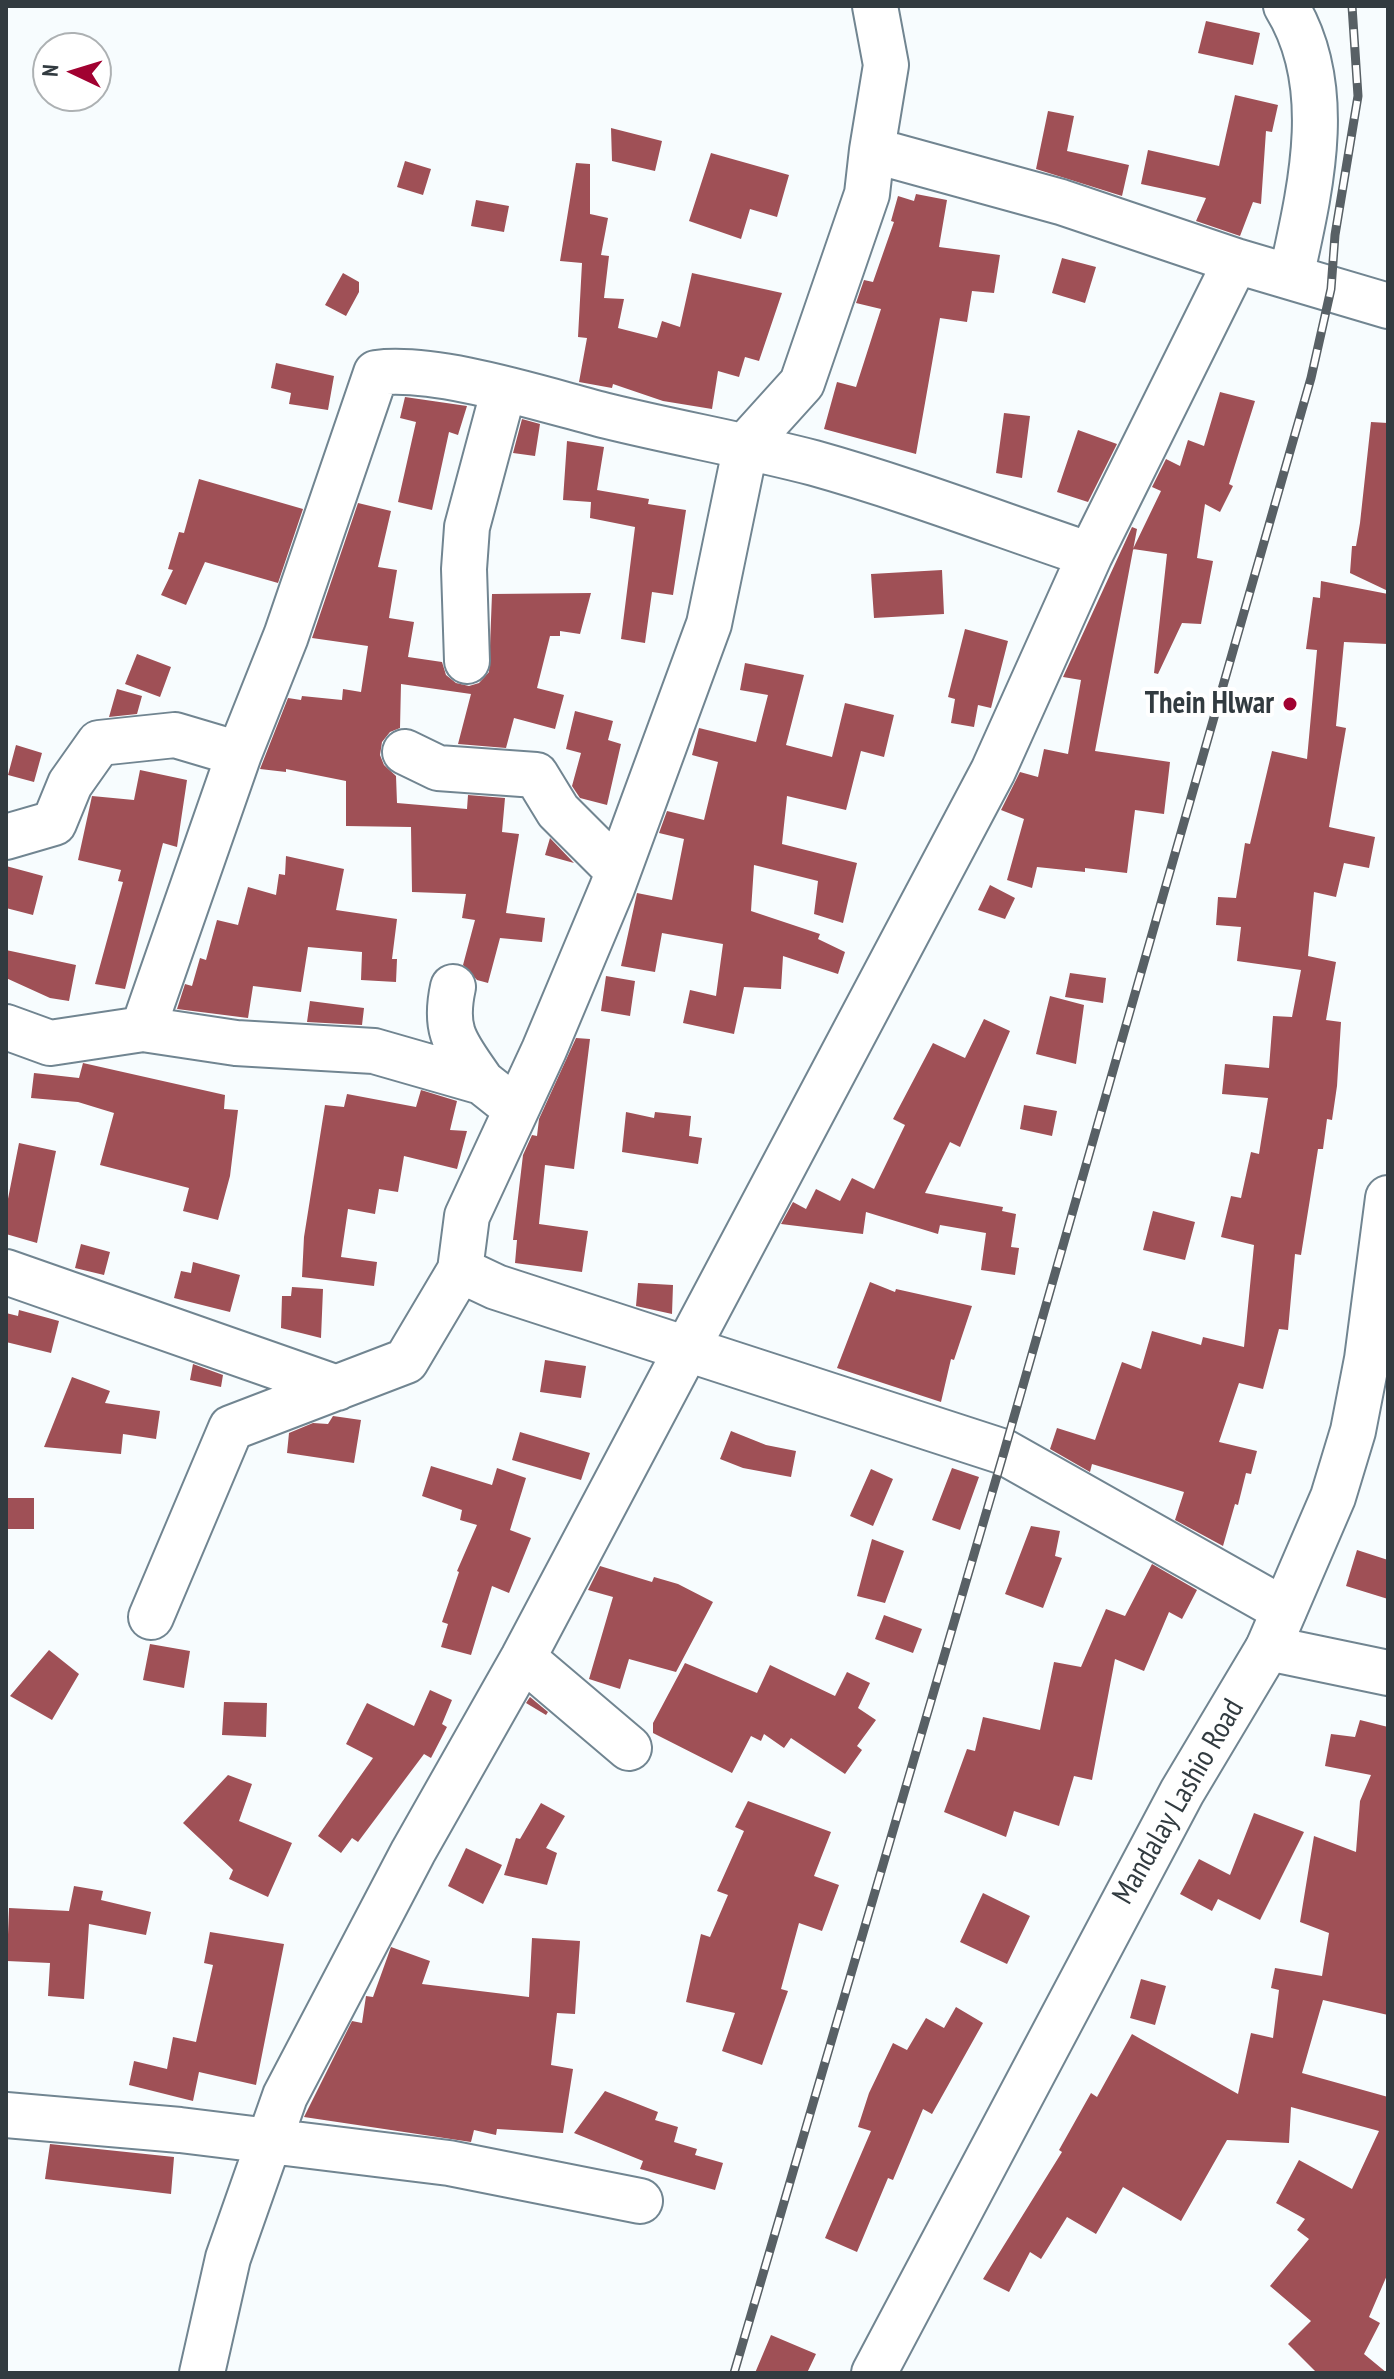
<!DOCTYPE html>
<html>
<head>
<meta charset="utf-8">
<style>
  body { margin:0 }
  #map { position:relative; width:1394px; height:2379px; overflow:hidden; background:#f7fcfe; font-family:"PT Sans Narrow",sans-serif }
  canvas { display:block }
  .frame { position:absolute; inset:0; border:8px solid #323b40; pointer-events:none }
  .north { position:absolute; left:32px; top:32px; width:80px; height:80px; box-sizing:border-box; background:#fff; border:2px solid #adb1b3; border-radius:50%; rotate:274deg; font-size:22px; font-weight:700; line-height:32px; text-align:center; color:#323b40 }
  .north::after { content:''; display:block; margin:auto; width:28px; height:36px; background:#a10131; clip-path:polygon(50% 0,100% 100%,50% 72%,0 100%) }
</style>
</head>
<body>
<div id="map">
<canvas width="1394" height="2379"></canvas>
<div class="frame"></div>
<div class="north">N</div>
</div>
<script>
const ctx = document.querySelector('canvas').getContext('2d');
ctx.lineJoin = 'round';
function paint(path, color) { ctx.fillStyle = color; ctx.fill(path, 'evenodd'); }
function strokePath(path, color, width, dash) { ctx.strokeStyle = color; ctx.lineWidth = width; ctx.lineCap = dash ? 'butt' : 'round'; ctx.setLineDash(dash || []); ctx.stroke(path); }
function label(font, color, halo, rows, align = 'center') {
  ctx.font = font + ' "PT Sans Narrow",sans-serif'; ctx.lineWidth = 8; ctx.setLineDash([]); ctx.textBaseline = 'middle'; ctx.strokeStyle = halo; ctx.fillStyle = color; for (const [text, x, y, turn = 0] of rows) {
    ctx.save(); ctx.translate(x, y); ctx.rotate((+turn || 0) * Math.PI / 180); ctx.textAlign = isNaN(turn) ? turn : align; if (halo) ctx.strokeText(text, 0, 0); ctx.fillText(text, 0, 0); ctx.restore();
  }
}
const building = new Path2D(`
  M 1206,21 L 1260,33 L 1253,65 L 1198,53 Z
  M 1235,95 L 1278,105 L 1272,132 L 1266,131 L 1261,204 L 1253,202 L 1240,236 L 1196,221 L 1206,198 L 1141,184 L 1148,150 L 1219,166 Z
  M 1048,111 L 1074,116 L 1067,151 L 1129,165 L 1122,196 L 1036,169 Z
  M 611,128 L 662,141 L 655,171 L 612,161 Z
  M 711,153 L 789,175 L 777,217 L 750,209 L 741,239 L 689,221 Z
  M 405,161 L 431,169 L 423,195 L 397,187 Z
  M 576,163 L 590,164 L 590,214 L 608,218 L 601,255 L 609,256 L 604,298 L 624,299 L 618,328 L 657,338 L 662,321 L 680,327 L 692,273 L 782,293 L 759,361 L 745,357 L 739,377 L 718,371 L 712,409 L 663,401 L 613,384 L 612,388 L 579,382 L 587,338 L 578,337 L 582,263 L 560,261 Z
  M 916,194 L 947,200 L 939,247 L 1000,255 L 994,293 L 972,291 L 967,322 L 940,318 L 916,454 L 824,429 L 837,382 L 856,387 L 881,309 L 856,303 L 864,280 L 873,282 L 894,222 L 891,221 L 898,196 L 914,201 Z
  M 476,200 L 509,206 L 504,232 L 471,226 Z
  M 1062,258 L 1096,267 L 1085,303 L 1052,293 Z
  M 343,273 L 359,282 L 359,292 L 346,316 L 325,305 Z
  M 276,363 L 334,376 L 328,410 L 289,404 L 291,393 L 271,388 Z
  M 1220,392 L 1255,401 L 1229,484 L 1233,486 L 1220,512 L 1205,504 L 1197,558 L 1213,561 L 1201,624 L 1182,623 L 1158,674 L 1154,673 L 1167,554 L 1133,549 L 1161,491 L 1152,487 L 1166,459 L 1180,466 L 1188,440 L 1204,446 Z
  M 405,397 L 467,406 L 458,435 L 449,432 L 432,510 L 398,502 L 416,422 L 400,418 Z
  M 1004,413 L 1030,416 L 1022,478 L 996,473 Z
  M 522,419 L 540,424 L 535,456 L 513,453 Z
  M 1371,422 L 1388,423 L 1388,591 L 1350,573 L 1352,546 L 1356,546 L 1360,523 Z
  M 1078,430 L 1117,444 L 1088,502 L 1057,492 Z
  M 567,441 L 604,447 L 597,490 L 649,499 L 648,504 L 686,510 L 673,595 L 652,592 L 645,643 L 621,639 L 635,527 L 590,518 L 591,502 L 563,500 Z
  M 199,479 L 303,509 L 278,583 L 205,562 L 186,605 L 161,595 L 173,570 L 168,569 L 179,532 L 184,533 Z
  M 358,503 L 391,511 L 378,567 L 397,570 L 389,618 L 414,622 L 408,657 L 442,662 L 446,675 L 456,683 L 469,686 L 479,683 L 489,672 L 492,594 L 591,593 L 580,634 L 560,631 L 560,636 L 550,636 L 537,688 L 564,695 L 555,729 L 514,718 L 506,748 L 458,744 L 471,694 L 401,684 L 400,728 L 390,732 L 382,742 L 380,755 L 384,765 L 396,776 L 397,803 L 467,809 L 468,795 L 505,798 L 502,832 L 519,834 L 506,913 L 545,918 L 542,942 L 500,938 L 488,983 L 477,980 L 463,965 L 475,920 L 462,918 L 466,894 L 412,892 L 411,827 L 346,826 L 346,781 L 286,769 L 286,772 L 260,769 L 288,698 L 301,700 L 302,696 L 342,700 L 343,689 L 361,692 L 368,646 L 312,638 Z
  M 1132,527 L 1137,529 L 1095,751 L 1170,762 L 1164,814 L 1135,810 L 1127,873 L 1085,868 L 1085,872 L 1037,867 L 1032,888 L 1007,880 L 1024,819 L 1001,810 L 1020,772 L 1038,777 L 1044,749 L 1068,754 L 1081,680 L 1063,677 Z
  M 942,570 L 944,614 L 874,618 L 871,574 Z
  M 1321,581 L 1388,594 L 1388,644 L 1344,642 L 1336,726 L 1346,728 L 1329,827 L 1375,837 L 1369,868 L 1344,863 L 1336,897 L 1314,892 L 1308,956 L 1336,962 L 1326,1020 L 1341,1022 L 1337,1086 L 1332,1120 L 1327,1119 L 1323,1149 L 1318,1149 L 1301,1255 L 1295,1254 L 1288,1330 L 1279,1329 L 1263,1389 L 1239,1383 L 1219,1442 L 1257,1451 L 1251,1474 L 1246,1473 L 1238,1505 L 1235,1504 L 1223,1546 L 1175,1520 L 1184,1492 L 1092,1464 L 1090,1472 L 1050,1449 L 1057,1428 L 1095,1440 L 1122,1362 L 1141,1369 L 1152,1331 L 1201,1345 L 1203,1337 L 1244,1347 L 1254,1245 L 1221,1237 L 1231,1196 L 1241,1198 L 1251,1152 L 1259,1154 L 1268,1098 L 1222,1094 L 1225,1064 L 1269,1068 L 1273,1016 L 1292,1017 L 1301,970 L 1237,961 L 1241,927 L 1216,925 L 1218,897 L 1236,898 L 1245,843 L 1250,844 L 1272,751 L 1307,759 L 1317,650 L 1306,649 L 1313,597 L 1320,598 Z
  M 965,629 L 1008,641 L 991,708 L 978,705 L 974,727 L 951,723 L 955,699 L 948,697 Z
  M 137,654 L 171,667 L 160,697 L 125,684 Z
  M 745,663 L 804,675 L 786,745 L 832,757 L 845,703 L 894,715 L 884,757 L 861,751 L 846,810 L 787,796 L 782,844 L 857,863 L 843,923 L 814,914 L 818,881 L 754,865 L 751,911 L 820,934 L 818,939 L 845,952 L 838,974 L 783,956 L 781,989 L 744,987 L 734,1034 L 683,1023 L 690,990 L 716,996 L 723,944 L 662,933 L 655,972 L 621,966 L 637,893 L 672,900 L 684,839 L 659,833 L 667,811 L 704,820 L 718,762 L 692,755 L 699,728 L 756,742 L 768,695 L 740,690 Z
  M 117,689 L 142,696 L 137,714 L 109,717 Z
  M 575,711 L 613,721 L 608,740 L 621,744 L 607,805 L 580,798 L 572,786 L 581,753 L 566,749 Z
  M 16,745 L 42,753 L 34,782 L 8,775 Z
  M 140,770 L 187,780 L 177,847 L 163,843 L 125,989 L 95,984 L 123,882 L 118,881 L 121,870 L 78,860 L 92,796 L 134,800 Z
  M 550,838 L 574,863 L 545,855 Z
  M 286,856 L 344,869 L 336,910 L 397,919 L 392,959 L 397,959 L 396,982 L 361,980 L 362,952 L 308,947 L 301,992 L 253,986 L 248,1018 L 177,1009 L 185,984 L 192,986 L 200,958 L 206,960 L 217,920 L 238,925 L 248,887 L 276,895 L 279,874 L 285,875 Z
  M 6,866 L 43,876 L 33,915 L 6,908 Z
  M 990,885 L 1015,898 L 1005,919 L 978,910 Z
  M 6,950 L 76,965 L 69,1001 L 50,998 L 6,978 Z
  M 1070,973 L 1106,978 L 1103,1003 L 1065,997 Z
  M 606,976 L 635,981 L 630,1016 L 601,1011 Z
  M 1050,996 L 1084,1005 L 1076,1064 L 1036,1054 Z
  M 310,1001 L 364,1008 L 362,1025 L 307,1022 Z
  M 984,1019 L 1010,1031 L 960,1147 L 950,1142 L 925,1193 L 1003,1207 L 1002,1211 L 1016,1214 L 1011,1247 L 1019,1248 L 1015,1275 L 981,1270 L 986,1233 L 940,1225 L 938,1234 L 866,1212 L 863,1234 L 781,1224 L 793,1202 L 806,1209 L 816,1189 L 840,1201 L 852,1178 L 874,1189 L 905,1125 L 893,1119 L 933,1043 L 965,1058 Z
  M 576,1038 L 590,1039 L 574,1169 L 545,1165 L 539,1224 L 588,1231 L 582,1272 L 515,1263 L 517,1240 L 513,1240 L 523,1155 L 532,1135 L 537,1136 L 539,1119 Z
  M 83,1063 L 225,1095 L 224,1109 L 238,1110 L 230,1176 L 218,1220 L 183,1211 L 189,1188 L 100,1165 L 114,1113 L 78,1102 L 31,1098 L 34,1073 L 79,1078 Z
  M 421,1090 L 457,1101 L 450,1130 L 467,1131 L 457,1169 L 404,1156 L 398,1192 L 379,1189 L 375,1214 L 348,1209 L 341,1257 L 377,1262 L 374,1286 L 302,1277 L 304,1237 L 325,1105 L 344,1107 L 347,1094 L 416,1107 Z
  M 1024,1105 L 1057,1111 L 1052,1136 L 1020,1129 Z
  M 626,1112 L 654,1118 L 655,1112 L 691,1116 L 689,1136 L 702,1138 L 698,1164 L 622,1152 Z
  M 19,1143 L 56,1151 L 37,1243 L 6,1234 L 6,1209 Z
  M 1153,1211 L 1195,1222 L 1185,1260 L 1143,1250 Z
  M 81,1244 L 110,1252 L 104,1275 L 75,1268 Z
  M 193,1262 L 240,1275 L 230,1312 L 174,1298 L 181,1271 L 191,1273 Z
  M 870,1282 L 895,1292 L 896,1289 L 972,1306 L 954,1360 L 951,1359 L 941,1402 L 837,1368 Z
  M 638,1283 L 673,1285 L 672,1314 L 636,1306 Z
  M 292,1287 L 323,1289 L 321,1338 L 281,1328 L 282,1296 L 291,1296 Z
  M 19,1310 L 59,1321 L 51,1353 L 6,1342 L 6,1313 L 18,1316 Z
  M 545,1360 L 586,1366 L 581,1398 L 540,1392 Z
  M 193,1364 L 223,1375 L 221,1387 L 190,1380 Z
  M 72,1377 L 110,1391 L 105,1403 L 160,1411 L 156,1439 L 123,1434 L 121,1454 L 44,1447 Z
  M 333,1416 L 361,1420 L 354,1463 L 287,1453 L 289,1433 L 313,1423 L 328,1424 Z
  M 731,1431 L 766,1445 L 796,1451 L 791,1477 L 743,1468 L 720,1459 Z
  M 520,1432 L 590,1453 L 581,1480 L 512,1460 Z
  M 431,1466 L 492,1485 L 497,1468 L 526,1478 L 510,1530 L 531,1538 L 509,1593 L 492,1586 L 471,1655 L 441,1647 L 448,1624 L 442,1622 L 459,1572 L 457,1571 L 477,1525 L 460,1520 L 462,1510 L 422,1496 Z
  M 952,1468 L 979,1477 L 960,1530 L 932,1520 Z
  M 871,1469 L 893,1479 L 873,1526 L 850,1516 Z
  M 6,1498 L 34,1498 L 34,1529 L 6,1529 Z
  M 1031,1526 L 1060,1531 L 1055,1556 L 1062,1558 L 1043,1608 L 1005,1594 Z
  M 872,1539 L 904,1551 L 885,1603 L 857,1596 Z
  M 1357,1550 L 1388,1560 L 1388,1599 L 1346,1586 Z
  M 1152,1564 L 1197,1590 L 1182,1619 L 1169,1612 L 1144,1671 L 1115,1659 L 1092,1780 L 1074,1776 L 1059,1826 L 1014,1811 L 1006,1837 L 944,1812 L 967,1749 L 975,1751 L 983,1717 L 1040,1730 L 1054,1662 L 1081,1667 L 1106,1609 L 1125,1616 Z
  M 600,1566 L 652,1582 L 654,1577 L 678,1584 L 713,1602 L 676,1672 L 629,1659 L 620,1689 L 589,1679 L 613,1597 L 588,1590 Z
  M 884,1615 L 922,1629 L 913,1653 L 875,1639 Z
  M 150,1644 L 190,1651 L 184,1688 L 143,1680 Z
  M 49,1650 L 79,1674 L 52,1720 L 10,1696 Z
  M 685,1663 L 757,1693 L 770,1665 L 835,1696 L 847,1672 L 870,1683 L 858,1708 L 876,1720 L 857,1746 L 862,1750 L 845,1774 L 791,1738 L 784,1748 L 764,1734 L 761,1741 L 751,1736 L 732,1773 L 653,1733 L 653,1723 Z
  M 430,1690 L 452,1700 L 442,1724 L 447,1727 L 431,1758 L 424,1754 L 358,1842 L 352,1838 L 341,1853 L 318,1836 L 373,1758 L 346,1744 L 367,1703 L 414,1726 Z
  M 530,1697 L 548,1712 L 546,1715 L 526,1703 Z
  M 224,1702 L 267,1703 L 266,1737 L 222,1735 Z
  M 1360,1720 L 1388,1727 L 1388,2015 L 1323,2000 L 1302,2073 L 1388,2097 L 1388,2273 L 1369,2317 L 1380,2323 L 1364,2354 L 1387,2373 L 1317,2373 L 1288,2344 L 1311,2321 L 1270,2286 L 1309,2239 L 1297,2230 L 1305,2219 L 1276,2203 L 1299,2160 L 1352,2189 L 1379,2131 L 1291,2107 L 1289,2143 L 1227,2140 L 1181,2221 L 1123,2187 L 1096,2234 L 1067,2217 L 1041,2259 L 1030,2252 L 1009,2292 L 983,2279 L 1062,2152 L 1059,2150 L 1091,2093 L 1097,2097 L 1132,2034 L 1238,2094 L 1251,2033 L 1273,2038 L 1279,1990 L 1271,1988 L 1275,1968 L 1322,1976 L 1329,1933 L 1300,1922 L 1314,1836 L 1356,1852 L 1360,1801 L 1371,1775 L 1325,1766 L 1331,1734 L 1355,1737 Z
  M 228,1775 L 252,1784 L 239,1821 L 292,1843 L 268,1897 L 229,1879 L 233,1870 L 183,1823 Z
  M 748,1801 L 831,1832 L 814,1876 L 839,1885 L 822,1931 L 799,1923 L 781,1989 L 788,1991 L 762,2065 L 722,2051 L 735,2013 L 686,2002 L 701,1934 L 710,1937 L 728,1895 L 717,1891 L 744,1831 L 735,1827 Z
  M 541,1803 L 565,1816 L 546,1848 L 557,1853 L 547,1885 L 504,1875 L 516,1838 L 520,1839 Z
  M 1254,1813 L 1304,1832 L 1260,1920 L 1218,1899 L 1212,1911 L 1180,1894 L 1199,1859 L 1230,1875 Z
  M 466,1848 L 502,1865 L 483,1904 L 448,1886 Z
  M 74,1886 L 103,1891 L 101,1900 L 151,1912 L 146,1935 L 89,1924 L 84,1999 L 48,1996 L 50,1963 L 7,1961 L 9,1908 L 69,1911 Z
  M 983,1893 L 1030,1916 L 1007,1964 L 960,1942 Z
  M 210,1932 L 284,1944 L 256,2085 L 199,2072 L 193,2101 L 129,2085 L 134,2061 L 167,2069 L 173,2037 L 196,2042 L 213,1965 L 204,1963 Z
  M 532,1938 L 580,1941 L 575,2014 L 557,2013 L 551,2065 L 573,2069 L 563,2133 L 497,2129 L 496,2135 L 474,2130 L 471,2142 L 304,2117 L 352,2021 L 362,2023 L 366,1996 L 373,1997 L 391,1947 L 430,1961 L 422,1984 L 529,1997 Z
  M 1141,1979 L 1166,1986 L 1155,2025 L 1130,2018 Z
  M 956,2007 L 983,2023 L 932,2114 L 923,2109 L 893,2180 L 888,2178 L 857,2252 L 825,2238 L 871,2131 L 858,2127 L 869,2093 L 893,2043 L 907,2050 L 926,2018 L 944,2028 Z
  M 605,2091 L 658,2112 L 655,2120 L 678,2127 L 674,2142 L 697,2149 L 695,2155 L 723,2163 L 715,2190 L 640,2169 L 643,2161 L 574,2133 Z
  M 50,2144 L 174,2157 L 171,2194 L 45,2179 Z
  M 771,2335 L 816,2354 L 807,2373 L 755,2373 Z`);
const minor = new Path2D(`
  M 1286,6 C 1336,87 1310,190 1291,277
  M 872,150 L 886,65 L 875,6
  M 467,661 L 464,569 L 467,527 L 504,389
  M 405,752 L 438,768 L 536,775 L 558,811 L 618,871
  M 6,837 L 54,823 L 70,784 L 99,743 L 175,735 L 239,754
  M 453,987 C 443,1033 457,1045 482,1082
  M 6,1027 L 50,1043 L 143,1029 L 236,1043 L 374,1051 L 482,1082 L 516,1109
  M 143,1029 L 239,754 L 286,636 L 376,373 C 438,365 544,400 607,416 C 676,433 745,445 814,463 C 907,489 998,524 1090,555
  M 6,1272 L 337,1388
  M 1284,1610 L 1004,1452 L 496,1287 L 460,1270 L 467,1216 L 544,1050 L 612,888 L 709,624 L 746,445 L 802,383 L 867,194 L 872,150 L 1061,202 L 1236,261 L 1388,306
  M 151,1617 L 231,1428 L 406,1361 L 460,1270
  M 1268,1648 L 1388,1673
  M 523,1658 L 629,1748
  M 6,2115 L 180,2130 L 449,2163 L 640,2201
  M 202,2373 L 228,2258 L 285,2096 L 413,1852 L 523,1658 L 993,771 L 1090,555 L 1236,261`);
const highway = new Path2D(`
  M 874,2373 L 1182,1792 L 1268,1648 L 1333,1497 L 1353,1431 L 1367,1359 L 1388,1198`);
const rail = new Path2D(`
  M 734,2373 L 1004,1452 L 1311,378 L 1331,289 L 1335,235 L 1358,96 L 1352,6`);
const markers = [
  [1290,704,8,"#a10131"]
];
const poiNames = [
  ["Thein Hlwar",1274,704]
];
const streetNames = [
  ["Mandalay Lashio Road",1179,1802,-60]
];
paint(building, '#9f5056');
strokePath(minor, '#718591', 48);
strokePath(highway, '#718591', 48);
strokePath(minor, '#fff', 44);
strokePath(highway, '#fff', 44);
strokePath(rail, '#586065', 9);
strokePath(rail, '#fff', 6, [18]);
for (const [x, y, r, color] of markers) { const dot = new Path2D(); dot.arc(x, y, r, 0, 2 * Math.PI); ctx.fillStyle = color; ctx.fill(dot); strokePath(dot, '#fff', 3); }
label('bold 30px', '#323b40', '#fff', poiNames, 'right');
label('30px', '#323b40', '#fff', streetNames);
</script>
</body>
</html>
